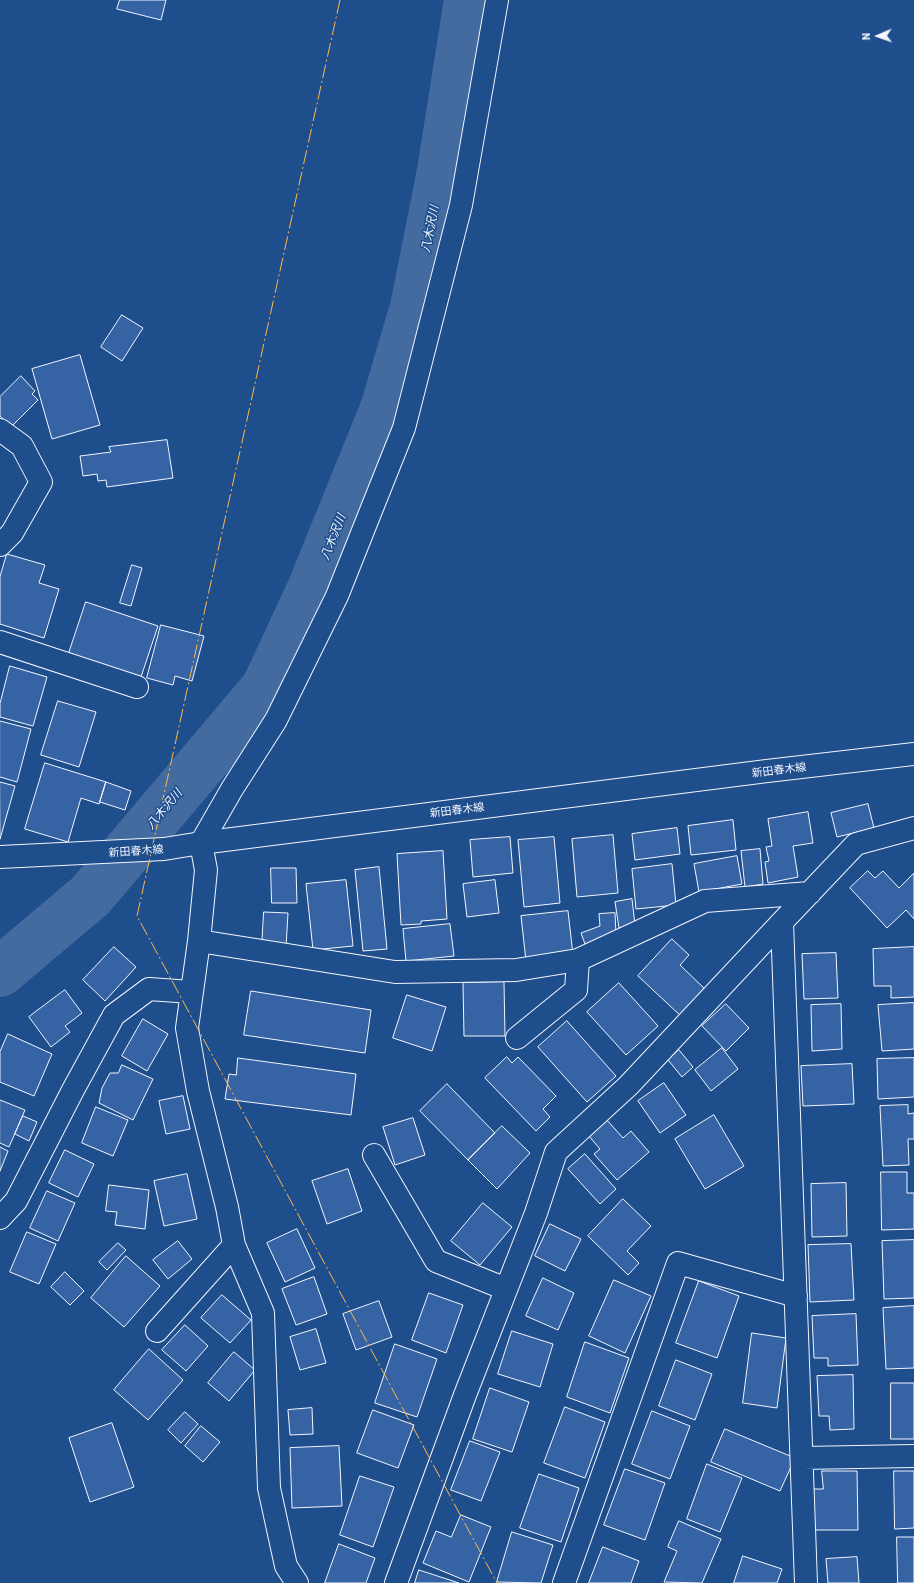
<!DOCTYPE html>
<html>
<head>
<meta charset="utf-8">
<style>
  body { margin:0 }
  #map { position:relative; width:914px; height:1583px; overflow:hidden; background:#1f4e8c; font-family:Barlow,sans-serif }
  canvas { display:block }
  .north { position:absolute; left:858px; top:16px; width:40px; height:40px; -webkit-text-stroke:3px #1f4e8c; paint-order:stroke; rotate:268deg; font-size:11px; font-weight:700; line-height:16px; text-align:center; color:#f2f6ff }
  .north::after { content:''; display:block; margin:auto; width:14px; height:18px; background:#f2f6ff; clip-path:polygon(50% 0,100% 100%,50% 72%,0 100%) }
</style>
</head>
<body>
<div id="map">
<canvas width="914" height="1583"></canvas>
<div class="north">N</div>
</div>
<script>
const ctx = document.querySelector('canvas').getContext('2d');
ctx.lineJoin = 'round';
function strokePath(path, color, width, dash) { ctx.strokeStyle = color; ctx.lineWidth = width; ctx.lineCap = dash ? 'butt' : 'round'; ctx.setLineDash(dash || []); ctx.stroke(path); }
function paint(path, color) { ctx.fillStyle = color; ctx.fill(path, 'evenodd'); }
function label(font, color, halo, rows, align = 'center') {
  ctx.font = font + ' Barlow,"Noto Sans JP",sans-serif'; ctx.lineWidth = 3; ctx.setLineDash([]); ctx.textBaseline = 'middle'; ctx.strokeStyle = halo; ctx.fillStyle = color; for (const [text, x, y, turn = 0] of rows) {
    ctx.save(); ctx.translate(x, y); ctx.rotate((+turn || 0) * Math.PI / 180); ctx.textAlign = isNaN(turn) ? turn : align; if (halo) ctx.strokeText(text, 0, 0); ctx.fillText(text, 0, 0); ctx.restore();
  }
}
const river = new Path2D(`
  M 0,972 L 90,896 L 266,688 L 312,589 L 385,409 L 415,307 L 442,171 L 469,0`);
const building = new Path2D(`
  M 120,0 L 166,0 L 161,20 L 117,9 Z
  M 122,315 L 143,328 L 122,361 L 101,347 Z
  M 80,355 L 100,425 L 52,439 L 32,369 Z
  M 21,376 L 35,391 L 32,394 L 38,400 L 11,427 L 0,416 L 0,397 Z
  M 167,440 L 173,478 L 107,487 L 106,480 L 98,481 L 97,474 L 83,476 L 80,456 L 111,452 L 109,447 Z
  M 7,554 L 45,565 L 39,583 L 59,589 L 44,638 L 0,624 L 0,577 Z
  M 132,565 L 142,568 L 131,606 L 120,603 Z
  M 86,602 L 158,626 L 141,677 L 69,653 Z
  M 161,625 L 204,636 L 192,681 L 175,676 L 173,685 L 147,678 Z
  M 10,666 L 47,677 L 33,726 L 0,717 L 0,704 Z
  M 58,701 L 96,712 L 79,767 L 41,755 Z
  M 0,721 L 31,729 L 17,782 L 0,777 Z
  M 45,763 L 106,782 L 99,804 L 81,798 L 68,842 L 25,829 Z
  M 0,782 L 15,786 L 0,839 Z
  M 106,782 L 131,791 L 125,810 L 100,802 Z
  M 868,804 L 874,828 L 837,837 L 831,813 Z
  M 808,812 L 813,843 L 793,846 L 798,877 L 768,883 L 765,862 L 769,861 L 766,847 L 772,846 L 768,819 Z
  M 733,820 L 736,850 L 691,855 L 688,826 Z
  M 677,828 L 680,854 L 635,860 L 632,834 Z
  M 613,835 L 618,893 L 577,897 L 572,839 Z
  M 510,837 L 513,873 L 473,877 L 470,840 Z
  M 554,837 L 560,903 L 524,907 L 518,840 Z
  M 760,849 L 763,884 L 745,887 L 741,851 Z
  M 443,851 L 447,919 L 421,921 L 421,924 L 401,925 L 397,854 Z
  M 737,856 L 742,884 L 699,892 L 694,864 Z
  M 672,864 L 676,905 L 636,909 L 632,869 Z
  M 379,867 L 387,949 L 363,951 L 355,870 Z
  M 271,868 L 296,868 L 297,903 L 272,903 Z
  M 868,871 L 875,878 L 883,871 L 899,888 L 914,873 L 914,919 L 906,910 L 887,928 L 850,888 Z
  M 346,880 L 353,946 L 313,950 L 306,884 Z
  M 495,880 L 499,913 L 467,917 L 463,884 Z
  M 632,899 L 635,925 L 619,928 L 615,902 Z
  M 568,911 L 573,955 L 526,961 L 521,916 Z
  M 264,912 L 288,913 L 286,948 L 262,947 Z
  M 615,913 L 616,934 L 585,944 L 581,933 L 600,926 L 599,914 Z
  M 450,924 L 454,956 L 406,961 L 403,929 Z
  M 672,939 L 689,955 L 680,965 L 708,992 L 683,1018 L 638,976 Z
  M 114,947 L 136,967 L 105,1001 L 83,980 Z
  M 914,947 L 914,997 L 891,998 L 891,986 L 874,986 L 873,949 Z
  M 836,953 L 838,998 L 804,999 L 802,954 Z
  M 504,982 L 505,1036 L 464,1036 L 463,983 Z
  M 619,983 L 658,1026 L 626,1055 L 587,1012 Z
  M 65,990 L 82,1013 L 65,1026 L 70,1032 L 51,1047 L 29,1017 Z
  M 251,991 L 371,1010 L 365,1053 L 244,1035 Z
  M 407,995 L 446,1007 L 432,1051 L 393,1038 Z
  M 914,1003 L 914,1049 L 882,1051 L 878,1005 Z
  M 726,1004 L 749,1028 L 726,1051 L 702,1026 Z
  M 841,1004 L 842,1049 L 812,1051 L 811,1005 Z
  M 143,1019 L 168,1034 L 147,1071 L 122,1056 Z
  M 567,1021 L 616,1076 L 587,1102 L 538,1047 Z
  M 8,1034 L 52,1054 L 34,1096 L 0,1082 L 0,1052 Z
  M 722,1048 L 738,1069 L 711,1091 L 695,1070 Z
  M 679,1050 L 693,1067 L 682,1077 L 668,1060 Z
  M 507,1057 L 512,1063 L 518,1057 L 556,1096 L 543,1109 L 550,1117 L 536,1131 L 485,1078 Z
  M 238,1058 L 356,1074 L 351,1115 L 225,1099 L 229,1074 L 236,1075 Z
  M 914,1058 L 914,1097 L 878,1099 L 877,1059 Z
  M 852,1064 L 854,1104 L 803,1106 L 801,1066 Z
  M 122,1065 L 153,1079 L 133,1120 L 99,1103 L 102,1088 L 110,1073 L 118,1073 Z
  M 664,1083 L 686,1115 L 660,1133 L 638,1101 Z
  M 447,1084 L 495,1133 L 468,1160 L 420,1111 Z
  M 183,1096 L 190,1129 L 166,1134 L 159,1101 Z
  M 0,1100 L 25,1110 L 9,1147 L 0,1143 Z
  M 908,1105 L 908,1114 L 914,1113 L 914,1139 L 908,1139 L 909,1165 L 883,1166 L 880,1106 Z
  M 96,1107 L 128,1120 L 113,1156 L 82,1143 Z
  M 714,1115 L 744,1166 L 705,1189 L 675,1139 Z
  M 23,1116 L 37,1122 L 29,1141 L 15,1134 Z
  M 413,1118 L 425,1155 L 395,1165 L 383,1127 Z
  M 606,1119 L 623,1138 L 631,1131 L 649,1152 L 617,1180 L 594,1154 L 600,1149 L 588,1135 Z
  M 502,1126 L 530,1153 L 497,1189 L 468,1160 Z
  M 0,1147 L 8,1151 L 0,1171 Z
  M 65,1150 L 94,1164 L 78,1197 L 49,1183 Z
  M 585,1154 L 616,1189 L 600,1204 L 568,1169 Z
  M 348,1169 L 362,1211 L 327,1224 L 312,1181 Z
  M 881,1172 L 907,1172 L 907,1193 L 914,1193 L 914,1229 L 882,1230 Z
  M 187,1174 L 197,1219 L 164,1226 L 154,1181 Z
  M 846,1183 L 847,1236 L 812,1237 L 811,1184 Z
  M 109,1185 L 149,1190 L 145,1229 L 115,1225 L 117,1212 L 106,1211 Z
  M 47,1191 L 75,1203 L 58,1241 L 30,1228 Z
  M 623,1199 L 651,1226 L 627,1251 L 639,1263 L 628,1275 L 588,1236 Z
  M 483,1203 L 512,1227 L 480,1265 L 451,1241 Z
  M 550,1224 L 581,1239 L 565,1271 L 535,1256 Z
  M 297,1229 L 315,1268 L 285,1282 L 267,1243 Z
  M 27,1232 L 56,1244 L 39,1284 L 10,1272 Z
  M 914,1240 L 914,1298 L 884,1299 L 882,1241 Z
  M 178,1241 L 192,1259 L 168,1279 L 153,1260 Z
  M 118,1243 L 126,1250 L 107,1270 L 99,1262 Z
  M 851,1244 L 854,1300 L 810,1302 L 808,1245 Z
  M 126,1256 L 160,1286 L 124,1327 L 91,1298 Z
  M 65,1272 L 84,1291 L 70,1305 L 51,1287 Z
  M 314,1277 L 327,1314 L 296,1325 L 282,1289 Z
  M 543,1278 L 574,1293 L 558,1330 L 526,1316 Z
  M 614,1280 L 651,1296 L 625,1353 L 589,1336 Z
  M 699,1281 L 739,1296 L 717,1358 L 676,1343 Z
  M 429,1293 L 463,1305 L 446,1353 L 412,1340 Z
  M 222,1295 L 251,1320 L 230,1343 L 201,1318 Z
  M 379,1301 L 392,1337 L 356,1350 L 343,1314 Z
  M 914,1306 L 914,1368 L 886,1369 L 883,1308 Z
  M 856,1314 L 858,1365 L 828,1366 L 828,1358 L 814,1358 L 812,1316 Z
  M 185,1325 L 208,1346 L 186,1371 L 162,1350 Z
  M 316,1329 L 326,1363 L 300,1370 L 290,1337 Z
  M 512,1331 L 553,1344 L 540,1387 L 498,1374 Z
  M 752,1333 L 786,1338 L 777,1408 L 743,1403 Z
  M 585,1342 L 629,1358 L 610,1413 L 567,1397 Z
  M 395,1344 L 437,1359 L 417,1417 L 375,1403 Z
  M 149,1349 L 183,1380 L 148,1420 L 114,1390 Z
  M 234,1352 L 255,1370 L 229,1401 L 208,1383 Z
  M 676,1360 L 712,1374 L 695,1420 L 659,1406 Z
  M 853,1375 L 854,1429 L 830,1430 L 829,1416 L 819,1416 L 817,1376 Z
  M 891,1383 L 914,1383 L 914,1439 L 891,1439 Z
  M 490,1388 L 529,1402 L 512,1452 L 473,1439 Z
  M 565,1407 L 605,1422 L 585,1478 L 544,1463 Z
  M 312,1408 L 313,1434 L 290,1435 L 288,1410 Z
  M 373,1410 L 414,1425 L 398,1468 L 357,1453 Z
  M 652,1411 L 690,1426 L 670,1479 L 632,1464 Z
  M 185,1412 L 198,1424 L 181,1443 L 168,1430 Z
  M 112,1423 L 134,1487 L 90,1502 L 69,1438 Z
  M 201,1426 L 220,1442 L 203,1462 L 185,1446 Z
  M 725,1429 L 795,1458 L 780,1491 L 711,1462 Z
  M 470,1441 L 500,1452 L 481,1501 L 451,1490 Z
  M 339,1446 L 342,1506 L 292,1508 L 290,1448 Z
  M 707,1464 L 742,1478 L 720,1532 L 687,1519 Z
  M 625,1469 L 665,1483 L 645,1540 L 604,1525 Z
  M 822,1471 L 857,1471 L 858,1530 L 814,1530 L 813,1489 L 823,1489 Z
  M 894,1471 L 914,1471 L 914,1528 L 895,1529 Z
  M 539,1474 L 579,1488 L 561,1542 L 520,1528 Z
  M 360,1476 L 394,1487 L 373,1547 L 340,1535 Z
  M 461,1515 L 491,1527 L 469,1582 L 423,1563 L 436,1531 L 451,1537 Z
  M 679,1521 L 721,1539 L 702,1583 L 664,1582 L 677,1551 L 668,1547 Z
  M 512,1532 L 553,1545 L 541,1583 L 497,1582 Z
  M 897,1537 L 914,1537 L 914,1583 L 898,1583 Z
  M 339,1544 L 375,1558 L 366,1583 L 325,1583 Z
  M 603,1547 L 639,1561 L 631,1583 L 589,1583 Z
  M 743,1556 L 782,1569 L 777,1583 L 734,1583 Z
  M 857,1557 L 859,1583 L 828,1583 L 826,1559 Z
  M 419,1570 L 459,1583 L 415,1583 Z`);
const minor = new Path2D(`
  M 0,430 L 22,446 L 41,482 L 12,533 L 0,545
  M 0,642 L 137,687
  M 199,941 L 395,972 L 516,970 L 578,960 L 705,901 L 810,893
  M 517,1038 L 576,990 L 578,960
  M 374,1155 L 436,1261 L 506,1289
  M 0,1218 L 16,1201 L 73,1090 L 114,1015 L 149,989 L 191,992
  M 157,1331 L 234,1245
  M 802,1458 L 914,1456
  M 297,1583 L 286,1566 L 269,1488 L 263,1313 L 234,1245 L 227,1207 L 198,1091 L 187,1028 L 199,941 L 206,870 L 201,843 L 232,789 L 276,720 L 337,596 L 404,428 L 461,205 L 497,0
  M 396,1583 L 465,1395 L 536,1213 L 556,1152 L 628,1086 L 782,922
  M 564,1583 L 678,1263 L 796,1296
  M 806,1583 L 782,922 L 856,844 L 914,828`);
const major = new Path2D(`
  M 0,857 L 164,849 L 201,843 L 767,771 L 914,754`);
const power = new Path2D(`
  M 340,0 L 137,916 L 497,1583`);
const streetNames = [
  ["新田春木線",779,770,-7],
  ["新田春木線",457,810,-7],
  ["新田春木線",136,851,-4]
];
const waterNames = [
  ["八木沢川",430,229,-79],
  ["八木沢川",333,537,-68],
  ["八木沢川",164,809,-50]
];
strokePath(river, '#446ba0', 50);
paint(building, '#3563a3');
strokePath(building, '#f2f6ff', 1);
strokePath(minor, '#f2f6ff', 24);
strokePath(major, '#f2f6ff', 24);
strokePath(minor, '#1f4e8c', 22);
strokePath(major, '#1f4e8c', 22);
strokePath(power, '#ffb74d', 1, [14, 3, 2, 3]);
label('11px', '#f2f6ff', '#1f4e8c', streetNames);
label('italic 12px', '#f2f6ff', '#1f4e8c', waterNames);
</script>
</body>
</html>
